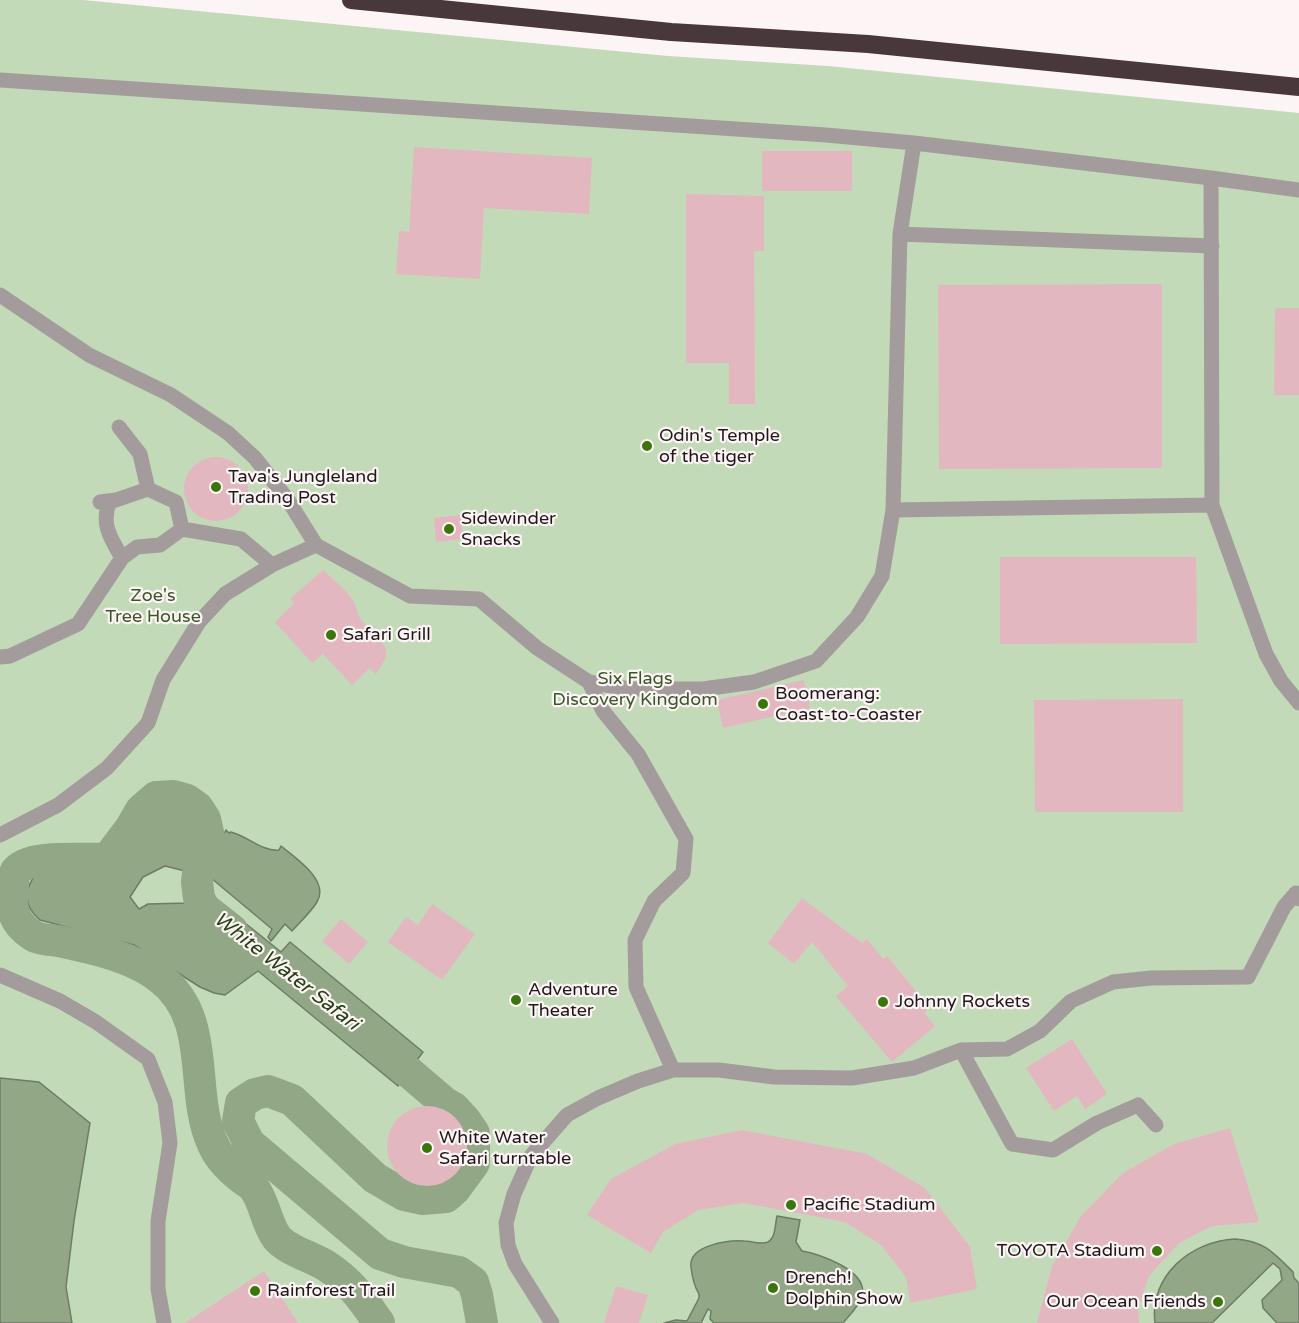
<!DOCTYPE html>
<html>
<head>
<meta charset="utf-8">
<style>
  body { margin:0 }
  canvas { display:block; background:#fdf4f6 }
</style>
</head>
<body>
<canvas width="1299" height="1323"></canvas>
<script>
const ctx = document.querySelector('canvas').getContext('2d');
ctx.lineJoin = 'round';
function paint(path, color) { ctx.fillStyle = color; ctx.fill(path, 'evenodd'); }
function strokePath(path, color, width, dash) { ctx.strokeStyle = color; ctx.lineWidth = width; ctx.lineCap = dash ? 'butt' : 'round'; ctx.setLineDash(dash || []); ctx.stroke(path); }
function label(font, color, halo, rows, align = 'center') {
  ctx.font = font + ' "Varela Round",sans-serif'; ctx.lineWidth = 4.5; ctx.setLineDash([]); ctx.textBaseline = 'middle'; ctx.strokeStyle = halo; ctx.fillStyle = color; for (const [text, x, y, turn = 0] of rows) {
    ctx.save(); ctx.translate(x, y); ctx.rotate((+turn || 0) * Math.PI / 180); ctx.textAlign = isNaN(turn) ? turn : align; if (halo) ctx.strokeText(text, 0, 0); ctx.fillText(text, 0, 0); ctx.restore();
  }
}
const green = new Path2D(`
  M 0,0 L 83,0 L 668,56 L 828,66 L 1299,113 L 1299,1323 L 41,1323 L 0,1137 Z`);
const water = new Path2D(`
  M 172,806 L 191,813 C 203,839 197,848 185,871 L 165,866 L 143,877 L 130,897 L 139,909 L 148,904 L 188,903 L 214,898 L 281,952 L 290,942 L 423,1052 L 398,1086 L 258,971 L 225,995 L 214,993 L 200,987 L 134,945 L 40,920 C 22,905 24,888 38,871 C 44,870 50,868 56,867 C 71,867 89,871 103,866 C 135,855 139,814 172,806 Z
  M 226,830 L 229,833 L 231,832 C 247,836 263,852 279,850 L 281,846 C 295,858 330,880 317,902 C 311,912 300,922 292,931 L 285,924 L 271,941 L 268,937 L 272,929 L 211,878 L 210,868 L 219,849 L 220,841 Z
  M 0,1078 L 39,1082 L 90,1123 L 74,1221 L 66,1287 L 72,1323 L 0,1323 Z
  M 777,1216 L 800,1220 L 796,1242 L 802,1251 C 820,1254 869,1271 862,1296 C 859,1307 849,1315 843,1323 L 714,1323 L 710,1319 L 711,1311 L 708,1309 L 701,1323 L 664,1323 L 676,1320 L 687,1321 L 699,1298 L 699,1294 C 694,1286 692,1277 691,1267 C 688,1245 729,1240 744,1241 C 751,1241 761,1245 768,1242 C 776,1237 775,1224 777,1216 Z
  M 1235,1239 C 1264,1241 1273,1252 1293,1272 L 1294,1278 L 1299,1283 L 1299,1323 L 1277,1323 L 1263,1308 L 1262,1300 L 1282,1280 L 1280,1269 L 1273,1263 L 1212,1323 L 1155,1323 C 1149,1276 1191,1241 1235,1239 Z`);
const canal = new Path2D(`
  M 232,930 L 204,908 L 199,898 L 197,882 L 199,865 L 209,837 L 205,819 L 198,808 L 187,800 L 173,796 L 156,797 L 141,810 L 130,829 L 108,858 C 86,861 30,853 16,871 C 13,876 13,883 13,889 C 10,909 14,923 32,935 C 39,940 54,940 63,942 C 95,949 133,957 160,978 C 213,1018 189,1090 212,1142 C 218,1157 228,1167 240,1177 C 245,1181 251,1184 254,1188 C 265,1203 266,1223 277,1238 C 288,1251 313,1257 328,1267 C 352,1283 363,1300 379,1323
  M 377,1045 L 445,1103 L 454,1108 L 465,1120 L 474,1133 L 474,1163 L 455,1189 L 446,1197 L 422,1199 L 404,1195 L 375,1178 L 292,1100 L 268,1091 L 255,1094 L 241,1103 L 238,1121 L 249,1143 L 380,1254 L 404,1262 L 459,1272 L 473,1282 L 477,1295 L 482,1323`);
const building = new Path2D(`
  M 414,147 L 592,158 L 589,214 L 484,208 L 480,279 L 396,274 L 399,231 L 409,232 Z
  M 762,151 L 852,151 L 852,191 L 762,191 Z
  M 686,194 L 764,196 L 764,251 L 754,251 L 755,404 L 729,404 L 729,363 L 686,363 Z
  M 1162,284 L 1162,468 L 939,469 L 938,285 Z
  M 1275,308 L 1299,308 L 1299,395 L 1274,395 Z
  M184 489a32 32 0 1 1 64 0a32 32 0 1 1-64 0Z
  M 461,515 L 463,539 L 436,542 L 434,518 Z
  M 1000,557 L 1196,557 L 1197,643 L 1000,644 Z
  M 323,570 L 346,591 L 354,602 L 360,619 L 386,648 L 386,658 L 376,674 L 370,668 L 352,685 L 323,654 L 312,663 L 275,622 L 294,603 L 290,599 Z
  M 804,680 L 810,708 L 723,728 L 717,700 Z
  M 1183,699 L 1183,812 L 1035,812 L 1034,700 Z
  M 802,898 L 862,943 L 867,939 L 883,959 L 887,956 L 930,1008 L 924,1013 L 935,1026 L 892,1062 L 836,996 L 848,986 L 812,942 L 794,964 L 768,943 Z
  M 432,904 L 475,934 L 442,980 L 388,942 L 406,917 L 418,925 Z
  M 341,919 L 368,942 L 349,964 L 322,941 Z
  M 1072,1039 L 1107,1094 L 1085,1109 L 1077,1096 L 1054,1111 L 1026,1068 Z
  M387 1146a40 40 0 1 1 80 0a40 40 0 1 1-80 0Z
  M 1230,1128 L 1259,1222 L 1212,1226 L 1179,1243 L 1149,1276 L 1138,1309 L 1139,1323 L 1037,1323 L 1052,1266 L 1081,1216 L 1123,1173 L 1174,1144 Z
  M 742,1130 L 867,1154 L 925,1188 L 970,1247 L 977,1289 L 910,1303 L 906,1277 L 881,1245 L 845,1222 L 744,1203 L 698,1210 L 663,1232 L 651,1253 L 587,1215 L 611,1179 L 675,1144 Z
  M 264,1271 L 298,1323 L 185,1323 Z
  M 616,1286 L 648,1295 L 639,1323 L 604,1323 Z`);
const minor = new Path2D(`
  M 0,80 L 826,135 L 914,143
  M 1299,190 L 1211,178 L 1212,505 L 1266,654 L 1281,681 L 1299,703
  M 900,234 L 914,143 L 1211,178
  M 1212,246 L 900,234 L 893,510 L 1212,505
  M 0,295 L 89,355 L 171,395 L 228,433 L 255,458 L 288,500 L 316,545 L 410,596 L 479,599 L 537,648 L 589,682 L 630,689 L 703,689 L 754,682 L 816,661 L 857,617 L 882,576 L 893,510
  M 119,427 L 140,454 L 148,489
  M 110,501 C 100,523 111,539 122,558
  M 100,502 L 116,500 L 148,489 L 176,502 L 182,529
  M 0,657 L 10,656 L 78,624 L 122,558 L 137,547 L 160,545 L 182,529 L 241,539 L 272,565
  M 589,682 L 603,711 L 638,754 L 686,839 L 683,873 L 654,901 L 635,940 L 636,987 L 673,1070
  M 0,835 L 58,805 L 107,768 L 148,723 L 163,680 L 199,622 L 225,594 L 272,565 L 316,545
  M 0,975 L 60,1001 L 96,1022 L 148,1059 L 165,1102 L 170,1143 L 158,1221 L 158,1289 L 164,1323
  M 961,1050 L 1012,1144 L 1053,1150 L 1097,1123 L 1138,1105 L 1156,1125
  M 552,1323 L 515,1264 L 508,1245 L 506,1223 L 514,1194 L 531,1156 L 567,1115 L 598,1098 L 638,1081 L 673,1070 L 719,1070 L 774,1077 L 852,1078 L 914,1068 L 961,1050 L 1007,1049 L 1040,1031 L 1071,1001 L 1113,982 L 1151,978 L 1248,977 L 1284,907 L 1296,893 L 1299,899`);
const highway = new Path2D(`
  M 351,0 L 671,32 L 868,44 L 1299,87`);
const markers = [
  [647,446,6,"#3b760b"],
  [216,487,6,"#3b760b"],
  [449,529,6,"#3b760b"],
  [331,635,6,"#3b760b"],
  [763,704,6,"#3b760b"],
  [516,1000,6,"#3b760b"],
  [883,1002,6,"#3b760b"],
  [427,1148,6,"#3b760b"],
  [791,1205,6,"#3b760b"],
  [1157,1251,6,"#3b760b"],
  [773,1288,6,"#3b760b"],
  [255,1291,6,"#3b760b"],
  [1218,1302,6,"#3b760b"]
];
const poiNames = [
  ["Odin's Temple",659,436],
  ["of the tiger",659,457],
  ["Tava's Jungleland",228,477],
  ["Trading Post",228,498],
  ["Sidewinder",461,519],
  ["Snacks",461,540],
  ["Safari Grill",343,635],
  ["Boomerang:",775,694],
  ["Coast-to-Coaster",775,715],
  ["Adventure",528,990],
  ["Theater",528,1011],
  ["Johnny Rockets",895,1002],
  ["White Water",439,1138],
  ["Safari turntable",439,1159],
  ["Pacific Stadium",803,1205],
  ["TOYOTA Stadium",1145,1251,"right"],
  ["Drench!",785,1278],
  ["Dolphin Show",785,1299],
  ["Rainforest Trail",267,1291],
  ["Our Ocean Friends",1206,1302,"right"]
];
const parkNames = [
  ["Zoe's",153,596],
  ["Tree House",153,617],
  ["Six Flags",635,679],
  ["Discovery Kingdom",635,700]
];
const waterNames = [
  ["White Water Safari",286,972,38]
];
paint(green, '#c3dab9');
paint(water, '#91a786');
strokePath(water, '#6e7c65', 1.5);
strokePath(canal, '#91a786', 32);
paint(building, '#e3b7bf');
strokePath(minor, '#a49b9c', 15);
strokePath(highway, '#48383b', 18);
for (const [x, y, r, color] of markers) { const dot = new Path2D(); dot.arc(x, y, r, 0, 2 * Math.PI); ctx.fillStyle = color; ctx.fill(dot); strokePath(dot, '#fdf4f6', 2); }
label('18px', '#1e1718', '#fdf4f6', poiNames, 'left');
label('18px', '#385727', '#fdf4f6', parkNames);
label('italic 20px', '#254212', '#fdf4f6', waterNames);
</script>
</body>
</html>
